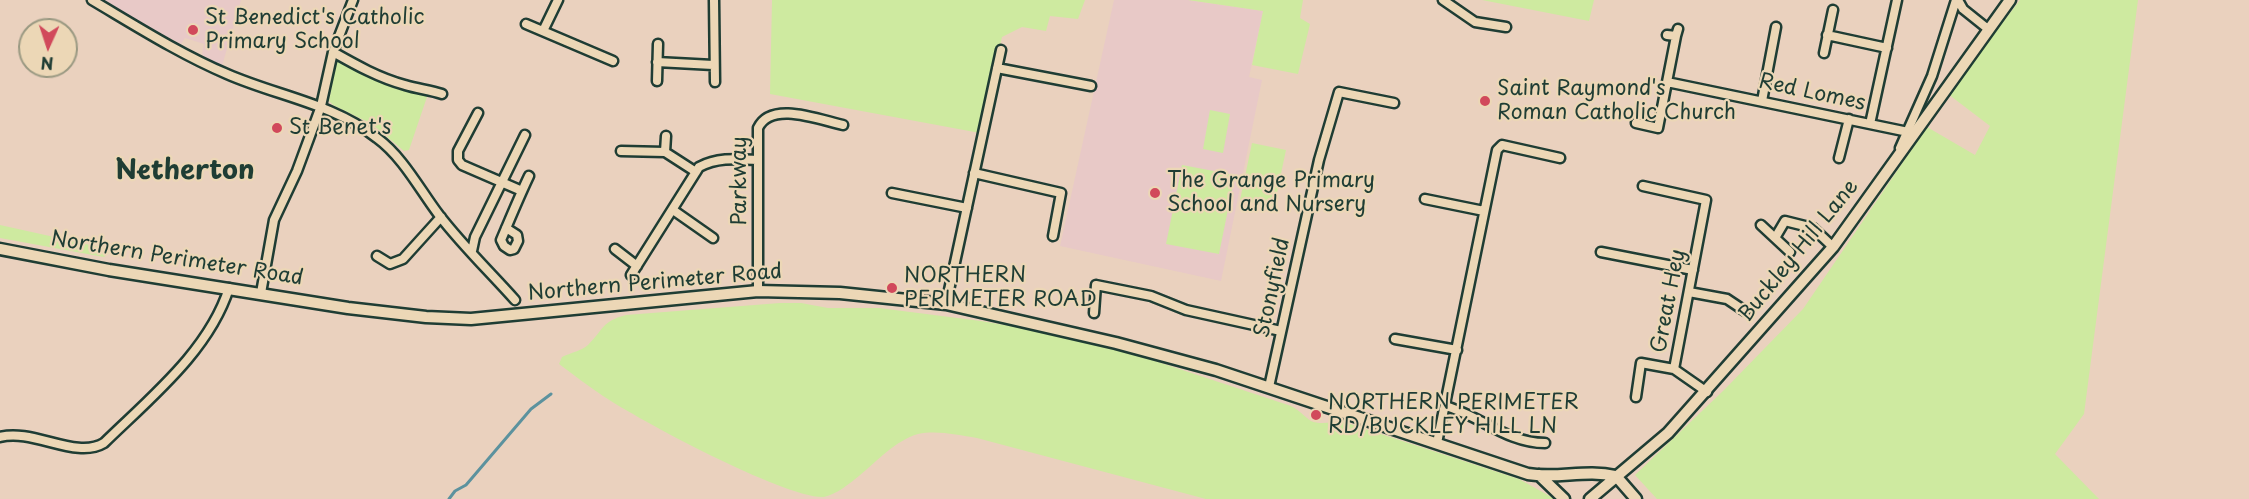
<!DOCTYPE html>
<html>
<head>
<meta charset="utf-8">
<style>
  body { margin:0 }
  #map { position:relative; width:2249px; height:499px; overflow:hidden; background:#ead1be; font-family:"Playpen Sans",sans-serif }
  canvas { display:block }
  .north { position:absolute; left:18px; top:18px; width:60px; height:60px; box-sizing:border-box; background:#ecd7b6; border:2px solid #9a9982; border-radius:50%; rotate:183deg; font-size:16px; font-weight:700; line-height:24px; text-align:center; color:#1f3d34 }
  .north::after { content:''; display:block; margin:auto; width:21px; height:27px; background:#d1495b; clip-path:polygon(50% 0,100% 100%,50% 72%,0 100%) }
</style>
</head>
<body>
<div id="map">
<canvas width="2249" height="499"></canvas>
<div class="north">N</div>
</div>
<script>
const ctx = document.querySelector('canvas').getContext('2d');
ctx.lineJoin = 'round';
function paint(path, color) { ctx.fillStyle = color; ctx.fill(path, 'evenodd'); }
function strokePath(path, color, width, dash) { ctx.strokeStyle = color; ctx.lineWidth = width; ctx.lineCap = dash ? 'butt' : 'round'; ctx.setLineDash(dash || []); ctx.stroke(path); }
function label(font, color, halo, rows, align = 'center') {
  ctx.font = font + ' "Playpen Sans",sans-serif'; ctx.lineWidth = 4.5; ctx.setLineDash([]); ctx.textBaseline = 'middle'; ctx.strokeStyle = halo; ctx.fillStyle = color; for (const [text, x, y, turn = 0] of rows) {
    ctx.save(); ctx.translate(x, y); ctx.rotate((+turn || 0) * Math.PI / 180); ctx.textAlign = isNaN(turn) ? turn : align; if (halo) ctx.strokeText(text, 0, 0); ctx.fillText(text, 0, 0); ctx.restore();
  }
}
const built = new Path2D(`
  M 105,0 L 241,0 L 222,66 L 205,58 L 202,54 L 204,44 L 185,38 L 181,44 L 138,21 Z
  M 1114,0 L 1188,0 L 1263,11 L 1249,77 L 1262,80 L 1221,281 L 1060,246 Z`);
const green = new Path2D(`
  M 772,0 L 1085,0 L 1078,19 L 1050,16 L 1046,31 L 1022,27 L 1002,37 L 980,133 L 770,94 Z
  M 1188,0 L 1303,0 L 1300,18 L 1310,24 L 1298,74 L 1252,65 L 1263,11 Z
  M 1482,0 L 1594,0 L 1589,21 Z
  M 2020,0 L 2138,0 L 2084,414 L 2055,454 L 2099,499 L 1657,499 L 1635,475 L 1724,390 L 1803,309 L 1927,127 L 1975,155 L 1990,126 L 1948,94 Z
  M 337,59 L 371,76 L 429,91 L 409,150 L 404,151 L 372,124 L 333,105 L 329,101 Z
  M 1210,110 L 1230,114 L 1223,153 L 1203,149 Z
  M 1252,143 L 1286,150 L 1274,207 L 1240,200 Z
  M 1182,165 L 1235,175 L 1219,254 L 1166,244 Z
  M 0,225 L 113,250 L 104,257 L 0,238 Z
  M 780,303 L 801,303 L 828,308 L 879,308 L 981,321 L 1051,333 L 1125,351 L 1291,406 C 1298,409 1306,418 1311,421 C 1320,425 1332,422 1341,421 L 1519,479 L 1555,499 L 1206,499 L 977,438 C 958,435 937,430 918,434 C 896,440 876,462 859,476 C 849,484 837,494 824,497 C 786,499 639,420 603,396 C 588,386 574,375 559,364 L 562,357 C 570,353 583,350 588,345 C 604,329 602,321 626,315 Z`);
const stream = new Path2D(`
  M 449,499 L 455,491 L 466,485 L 531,409 L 551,394`);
const minor = new Path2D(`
  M 92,0 C 136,26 180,54 227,74 C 277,96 332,103 377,138 C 403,157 420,190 439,215 C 462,245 490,272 515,300
  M 714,0 L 715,82
  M 1443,0 L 1475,22 L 1506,27
  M 1958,0 L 1963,9 L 1988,29
  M 526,24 L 613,61
  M 543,31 L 558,0
  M 1667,35 L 1676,36 L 1678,29
  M 1827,35 L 1887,48
  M 333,52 C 356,65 379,78 405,85 C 418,89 430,90 442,94
  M 1824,53 L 1833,10
  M 657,62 L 713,65
  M 997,68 L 1091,86
  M 657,81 L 658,44
  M 1667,82 L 1913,133
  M 1762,101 L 1776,27
  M 478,113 L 458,151 L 458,160 L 462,165 L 522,191
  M 1636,123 L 1658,128 L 1676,36
  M 1870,124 L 1897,0
  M 1900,148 L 1932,76 L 1956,0
  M 621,151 L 665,152 L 696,172
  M 665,152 L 666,136
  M 1839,158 L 1849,119
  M 974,173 L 1061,193 L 1053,236
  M 1643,186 L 1706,200 L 1674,369 L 1707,392
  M 892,193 L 967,208
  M 1425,199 L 1484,211
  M 673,210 L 713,238
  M 1761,225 L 1790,252
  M 506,228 L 517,235 L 518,241 L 514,249 L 510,250 L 504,246 L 501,240 C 510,219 519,197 529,176
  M 1775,238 L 1785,221 L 1813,228 L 1833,247
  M 615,249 L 637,266
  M 472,251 L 475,237 L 525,135
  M 1601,252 L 1693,270
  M 377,256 L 390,264 L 403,259 L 441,217
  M 631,275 L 699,167 C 718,157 737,159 758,160
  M 758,291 L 758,128 C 771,100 820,120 843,125
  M 1689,292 L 1727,299 L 1745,311
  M 261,293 L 274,220 L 297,171 L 321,106 L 333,52 L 353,0
  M 946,304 L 1001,50
  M 1094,313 L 1096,285 L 1151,296 L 1186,310 L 1281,331
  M 1395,339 L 1457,350
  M 1269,387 L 1319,160 L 1339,92 L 1394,103
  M 1636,397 L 1641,363 L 1674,369
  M 1445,406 C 1479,415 1507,443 1545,443
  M 0,437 C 33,428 76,460 104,443 C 150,398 209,351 229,288
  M 1437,443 L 1497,150 L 1502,145 L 1560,158`);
const major = new Path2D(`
  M 0,249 L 109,270 L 348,308 L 426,317 L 471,319 L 758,291 L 840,293 L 946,304 L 1116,343 L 1216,370 L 1528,474 C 1558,479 1586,469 1616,476
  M 1539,475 L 1564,499
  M 1616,476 L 1636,499
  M 1590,499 L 1668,433 L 1833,247 L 2010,0`);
const markers = [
  [193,30,6,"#d1495b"],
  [1485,101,6,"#d1495b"],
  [277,128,6,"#d1495b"],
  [1155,193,6,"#d1495b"],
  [892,288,6,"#d1495b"],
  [1316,415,6,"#d1495b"]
];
const poiNames = [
  ["St Benedict's Catholic",205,18],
  ["Primary School",205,42],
  ["Saint Raymond's",1497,89],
  ["Roman Catholic Church",1497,113],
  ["St Benet's",289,128],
  ["The Grange Primary",1167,181],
  ["School and Nursery",1167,205],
  ["NORTHERN",904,276],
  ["PERIMETER ROAD",904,300],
  ["NORTHERN PERIMETER",1328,403],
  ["RD/BUCKLEY HILL LN",1328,427]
];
const streetNames = [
  ["Red Lomes",1812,93,12],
  ["Parkway",740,181,-90],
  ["Buckley Hill Lane",1799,251,-51],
  ["Northern Perimeter Road",177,259,9],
  ["Northern Perimeter Road",655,283,-5],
  ["Stonyfield",1273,288,-78],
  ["Great Hey",1669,301,-79]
];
const districtNames = [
  ["Netherton",185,172]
];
paint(built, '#e8c9c7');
paint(green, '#ceeaa0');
strokePath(stream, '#5c929e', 3);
strokePath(minor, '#1f3d34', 13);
strokePath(major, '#1f3d34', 15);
strokePath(minor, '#ecd7b6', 8);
strokePath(major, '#ecd7b6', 10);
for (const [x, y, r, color] of markers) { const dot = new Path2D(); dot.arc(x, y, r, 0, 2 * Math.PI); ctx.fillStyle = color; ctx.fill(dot); strokePath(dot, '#ecd7b6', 2); }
label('21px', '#1f3d34', '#ecd7b6', poiNames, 'left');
label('21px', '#1f3d34', '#ecd7b6', streetNames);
label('bold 27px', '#1f3d34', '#ecd7b6', districtNames);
</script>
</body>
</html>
